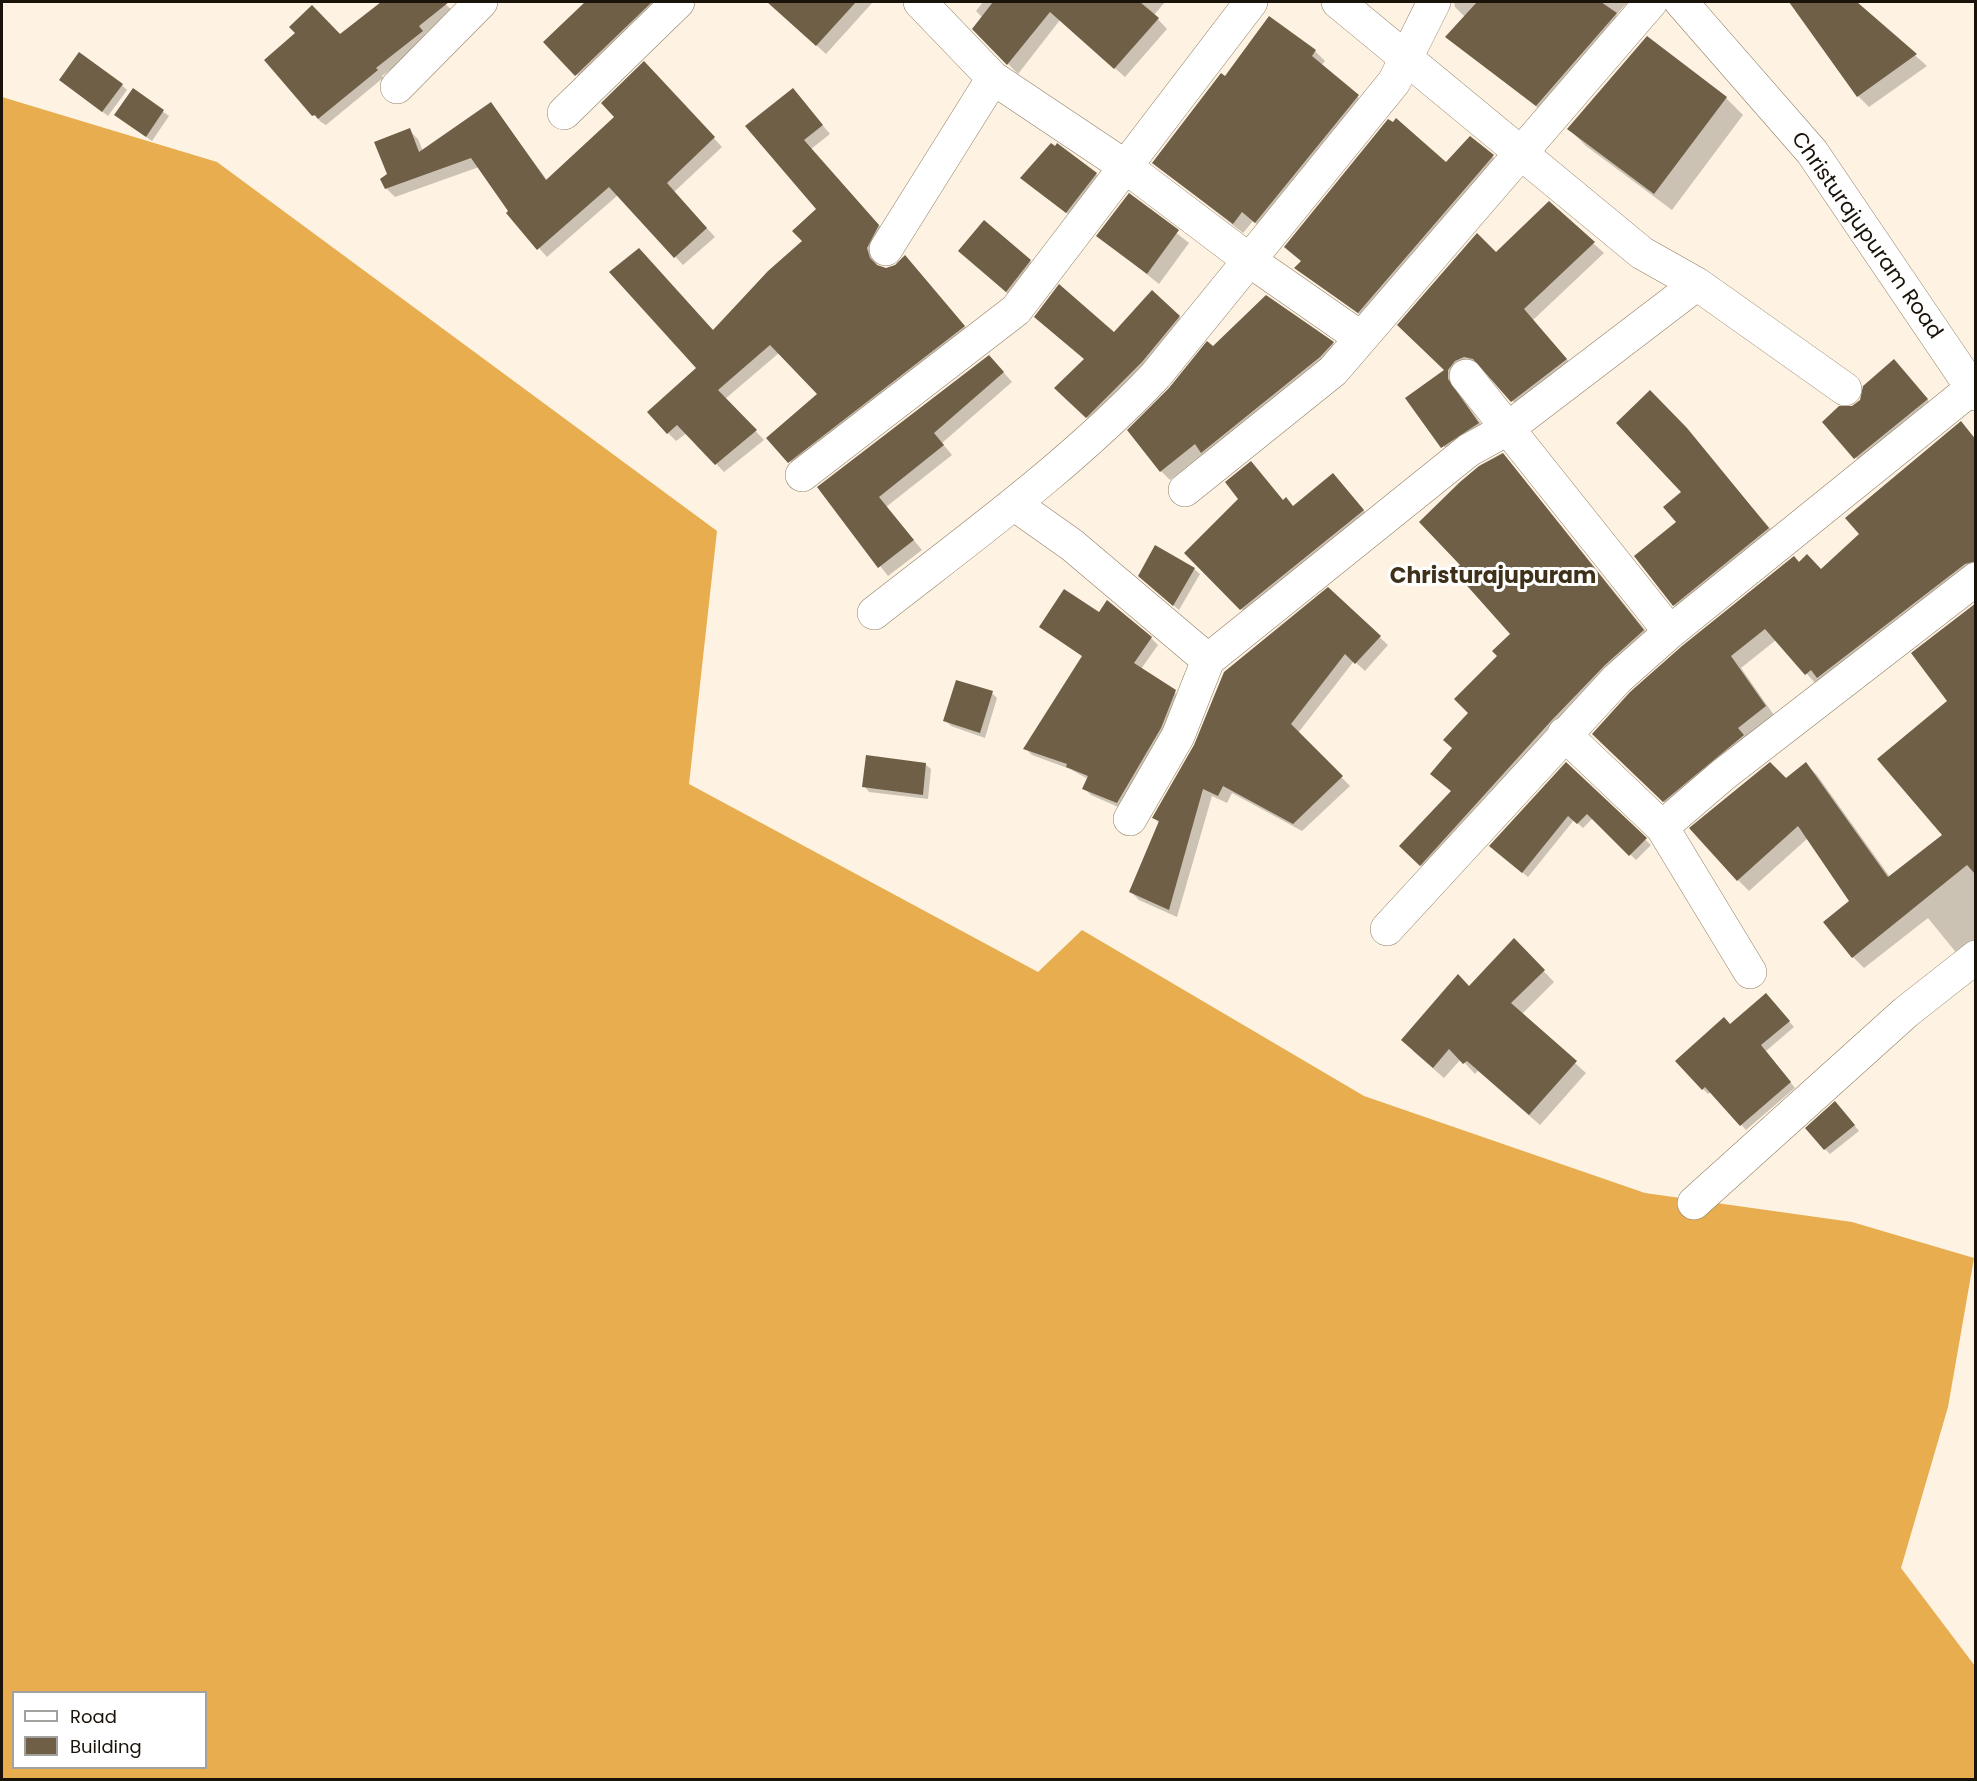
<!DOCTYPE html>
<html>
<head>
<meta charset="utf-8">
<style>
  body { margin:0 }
  #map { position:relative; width:1977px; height:1781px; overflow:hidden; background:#fef3e2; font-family:Poppins,sans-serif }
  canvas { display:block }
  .frame { position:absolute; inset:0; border:3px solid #1a1309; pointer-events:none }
  .legend { position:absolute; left:12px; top:1691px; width:195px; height:78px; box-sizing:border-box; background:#fff; border:2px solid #a3a19d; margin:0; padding:8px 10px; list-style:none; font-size:18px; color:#1a1309 }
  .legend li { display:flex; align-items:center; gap:12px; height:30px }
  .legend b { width:30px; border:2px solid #a3a19d }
</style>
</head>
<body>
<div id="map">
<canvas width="1977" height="1781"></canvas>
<div class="frame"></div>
<ul class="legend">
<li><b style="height:8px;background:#fff"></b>Road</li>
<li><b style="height:16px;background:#705f47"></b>Building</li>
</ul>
</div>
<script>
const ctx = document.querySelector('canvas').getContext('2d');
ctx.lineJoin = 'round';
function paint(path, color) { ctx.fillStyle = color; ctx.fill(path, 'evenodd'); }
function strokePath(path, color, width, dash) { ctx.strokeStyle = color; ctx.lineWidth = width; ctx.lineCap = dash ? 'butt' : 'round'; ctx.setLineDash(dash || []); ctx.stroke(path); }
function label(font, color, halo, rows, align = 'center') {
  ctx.font = font + ' Poppins,sans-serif'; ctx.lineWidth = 6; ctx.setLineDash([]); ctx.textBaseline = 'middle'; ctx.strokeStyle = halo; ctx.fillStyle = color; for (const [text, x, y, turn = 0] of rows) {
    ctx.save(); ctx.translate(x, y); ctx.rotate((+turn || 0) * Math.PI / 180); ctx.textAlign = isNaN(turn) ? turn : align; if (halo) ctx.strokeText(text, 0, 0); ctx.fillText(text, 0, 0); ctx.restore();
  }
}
const forest = new Path2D(`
  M 2,97 L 217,162 L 717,531 L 689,784 L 1038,972 L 1082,930 L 1364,1096 L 1645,1193 L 1852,1222 L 1974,1258 L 1948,1407 L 1901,1568 L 1975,1666 L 1975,1779 L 2,1779 ZM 14,1692 L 206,1692 L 206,1768 L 14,1768 Z`);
const shadow = new Path2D(`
  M 384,2 L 443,2 L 453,11 L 425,34 L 429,39 L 382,76 L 383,78 L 326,125 L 321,122 L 314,115 L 340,36 Z
  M 587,2 L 671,2 L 586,84 L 545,42 Z
  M 769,2 L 873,2 L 826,54 Z
  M 983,2 L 1165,2 L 1154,15 L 1167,29 L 1125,77 L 1060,20 L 1018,74 L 974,29 L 983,18 L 976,11 Z
  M 1454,2 L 1628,2 L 1616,15 L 1625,24 L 1547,115 L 1447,37 L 1465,17 L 1455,7 Z
  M 1791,2 L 1855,2 L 1927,66 L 1869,107 L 1858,96 Z
  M 1315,51 L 1325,61 L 1321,66 L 1368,106 L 1266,232 L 1253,221 L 1243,233 L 1154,163 L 1225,79 Z
  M 653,71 L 722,147 L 674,192 L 715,237 L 683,265 L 618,195 L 547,257 L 508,213 L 510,212 L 479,167 L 395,197 L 386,188 L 389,175 L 409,130 L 418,139 L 423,151 L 491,104 L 547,180 L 616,117 Z
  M 61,80 L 122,85 L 127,90 L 108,116 Z
  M 133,90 L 169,116 L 152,141 L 122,120 Z
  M 793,90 L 830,134 L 811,149 L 887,234 L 875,257 L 878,267 L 886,269 L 913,265 L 972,335 L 798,470 L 769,438 L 819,394 L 779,353 L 725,399 L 764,440 L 724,472 L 687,433 L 676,441 L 668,433 L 713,332 L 804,241 L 818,209 Z
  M 1726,98 L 1743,115 L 1672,210 L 1586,146 L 1569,129 Z
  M 1471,138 L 1502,165 L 1368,321 L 1296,268 L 1446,164 Z
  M 1096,174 L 1101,180 L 1072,217 L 1028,184 Z
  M 1129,195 L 1189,243 L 1159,284 L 1098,235 Z
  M 1549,203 L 1604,253 L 1533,320 L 1576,370 L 1522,411 L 1483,368 L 1475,367 L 1457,391 L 1488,433 L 1452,457 L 1407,398 L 1446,370 L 1496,254 Z
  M 960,251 L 1030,261 L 1041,273 L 1018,303 Z
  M 1179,317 L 1186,324 L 1094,424 L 1057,388 L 1114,334 Z
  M 1333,343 L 1342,352 L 1212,461 L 1204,453 L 1170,480 L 1161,471 L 1213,348 Z
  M 998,366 L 1012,382 L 942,443 L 952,455 L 886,507 L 922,550 L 888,576 L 819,488 Z
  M 1905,373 L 1938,412 L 1867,470 L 1824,422 L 1853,408 Z
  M 1662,403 L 1780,540 L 1685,616 L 1674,605 L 1678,522 L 1683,492 Z
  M 1961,423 L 1976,439 L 1976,575 L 1817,685 L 1776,640 L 1741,668 L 1776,718 L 1675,812 L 1605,745 L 1799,563 L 1821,571 L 1861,535 Z
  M 1503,454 L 1654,641 L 1431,875 L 1412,857 L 1452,792 L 1432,774 L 1453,748 L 1512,634 L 1462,565 Z
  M 1340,482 L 1370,518 L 1248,616 L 1187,553 L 1240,499 L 1283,501 L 1293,507 Z
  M 1194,569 L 1200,574 L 1179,610 L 1145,581 Z
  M 1328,589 L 1388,645 L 1365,671 L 1354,661 L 1298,733 L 1350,786 L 1302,831 L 1232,793 L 1227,803 L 1212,796 L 1177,917 L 1139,900 L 1131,892 L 1160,824 L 1154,818 Z
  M 1976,605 L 1976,951 L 1963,961 L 1928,918 L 1864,968 L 1853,957 L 1851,901 L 1808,838 L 1749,891 L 1738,880 L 1786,780 L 1806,764 L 1817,775 L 1890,877 L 1944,835 L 1949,701 Z
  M 1100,614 L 1151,638 L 1158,645 L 1141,669 L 1182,698 L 1125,810 L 1091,795 L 1084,788 L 1088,779 L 1070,769 L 1032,755 L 1025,748 L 1083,657 L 1041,626 Z
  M 992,693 L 997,698 L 985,738 L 951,726 L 945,720 Z
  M 925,764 L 931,769 L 928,799 L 869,792 L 864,786 Z
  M 1566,764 L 1651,845 L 1636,860 L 1593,818 L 1583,828 L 1574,820 L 1528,877 L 1496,851 Z
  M 1514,940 L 1554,982 L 1521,1015 L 1586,1073 L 1540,1125 L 1478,1071 L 1475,1074 L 1461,1059 L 1444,1078 L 1413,1051 Z
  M 1771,1000 L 1794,1027 L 1766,1051 L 1795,1088 L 1746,1130 L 1711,1092 L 1708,1094 L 1703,1089 L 1730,1025 Z
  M 1841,1108 L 1859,1131 L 1830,1154 L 1825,1149 Z`);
const building = new Path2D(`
  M 381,2 L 449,2 L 419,26 L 423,31 L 376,68 L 378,70 L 318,119 L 315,115 L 312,116 L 264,60 L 295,33 L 289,27 L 312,5 L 340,34 Z
  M 585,2 L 652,2 L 575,76 L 543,42 Z
  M 767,2 L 856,2 L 816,46 Z
  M 993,2 L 1140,2 L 1159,18 L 1114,69 L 1050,12 L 1007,65 L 972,29 Z
  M 1477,2 L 1601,2 L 1617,13 L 1536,106 L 1445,37 Z
  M 1789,2 L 1857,2 L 1917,54 L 1857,97 Z
  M 1269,16 L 1316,50 L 1312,56 L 1359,95 L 1255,223 L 1242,212 L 1233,224 L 1152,163 L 1221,73 L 1225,76 Z
  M 1647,36 L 1727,97 L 1654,194 L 1567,129 Z
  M 79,52 L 123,84 L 102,112 L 59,80 Z
  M 644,61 L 715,137 L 667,183 L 707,228 L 674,258 L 609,187 L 537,250 L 506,213 L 508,211 L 471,158 L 385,189 L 380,179 L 387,174 L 374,142 L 410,128 L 419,152 L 491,102 L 546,180 L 614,117 L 601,103 Z
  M 133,88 L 164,110 L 146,137 L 114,115 Z
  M 793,88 L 823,125 L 804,140 L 879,225 L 867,248 L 870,258 L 877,265 L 886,268 L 895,265 L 905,255 L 965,326 L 788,463 L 766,438 L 817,394 L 770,345 L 718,390 L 757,430 L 715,465 L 677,425 L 667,434 L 647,412 L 696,368 L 609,272 L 639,248 L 713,330 L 768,271 L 802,241 L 792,231 L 816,209 L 745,126 Z
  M 1396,118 L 1446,162 L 1470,136 L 1494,155 L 1358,313 L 1294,268 L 1301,261 L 1284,247 L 1388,119 L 1393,122 Z
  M 1051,143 L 1055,146 L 1057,143 L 1097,173 L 1066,213 L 1020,178 Z
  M 1129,193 L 1179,230 L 1147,274 L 1096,236 Z
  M 1549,201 L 1595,242 L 1524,309 L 1567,359 L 1511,402 L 1473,359 L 1464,357 L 1455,361 L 1448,370 L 1448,379 L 1479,423 L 1441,448 L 1405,398 L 1444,370 L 1397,325 L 1477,233 L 1496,252 Z
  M 984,220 L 1031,260 L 1006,292 L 958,251 Z
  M 1059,284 L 1114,332 L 1152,290 L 1180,316 L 1142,362 L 1086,418 L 1054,388 L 1084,359 L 1034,317 Z
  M 1266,295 L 1334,342 L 1320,357 L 1201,453 L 1195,444 L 1160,472 L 1127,430 L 1169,388 L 1207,341 L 1213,346 Z
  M 989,355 L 1004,372 L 934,433 L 944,445 L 879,497 L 914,540 L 878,568 L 817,487 Z
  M 1894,359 L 1928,399 L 1854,459 L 1822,422 L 1839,406 L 1852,406 L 1860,400 L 1863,386 Z
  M 1650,390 L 1687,428 L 1769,528 L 1673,606 L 1634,556 L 1676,522 L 1663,507 L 1681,492 L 1616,423 Z
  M 1961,421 L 1976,440 L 1976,561 L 1965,564 L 1817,678 L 1811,670 L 1805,675 L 1765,629 L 1731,656 L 1766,706 L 1738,728 L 1744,735 L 1663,802 L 1592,734 L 1630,692 L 1682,646 L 1794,556 L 1799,562 L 1807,554 L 1821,569 L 1859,534 L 1845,518 Z
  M 1503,453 L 1644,630 L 1605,665 L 1551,721 L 1420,866 L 1399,846 L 1451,791 L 1430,774 L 1452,748 L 1443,740 L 1468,713 L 1454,699 L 1497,656 L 1492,651 L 1510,634 L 1453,570 L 1460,565 L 1419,522 L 1460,482 L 1479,466 Z
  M 1251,461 L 1283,500 L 1286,497 L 1293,506 L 1333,473 L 1364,510 L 1240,610 L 1184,553 L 1238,499 L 1225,482 Z
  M 1155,545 L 1195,568 L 1173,606 L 1138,576 Z
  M 1328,587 L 1381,636 L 1355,664 L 1345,654 L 1291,724 L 1343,776 L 1293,824 L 1223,786 L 1218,796 L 1203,789 L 1169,910 L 1129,892 L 1159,821 L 1152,818 L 1194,745 L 1224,672 Z
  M 1064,589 L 1099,612 L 1107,600 L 1152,637 L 1134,663 L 1176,690 L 1161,728 L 1117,803 L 1082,789 L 1088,776 L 1066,767 L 1067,764 L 1023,749 L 1082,656 L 1039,627 Z
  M 1976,603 L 1976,875 L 1967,865 L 1852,958 L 1823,922 L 1849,901 L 1798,826 L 1737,881 L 1689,828 L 1770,762 L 1786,778 L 1806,762 L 1888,877 L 1942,835 L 1877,759 L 1947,701 L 1911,653 Z
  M 956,680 L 993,691 L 980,733 L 943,721 Z
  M 866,755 L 926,763 L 923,795 L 862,787 Z
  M 1566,762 L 1647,838 L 1629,856 L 1587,814 L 1577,824 L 1568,816 L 1522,873 L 1489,846 Z
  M 1514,938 L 1545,970 L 1511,1003 L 1577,1061 L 1529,1115 L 1467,1061 L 1463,1064 L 1449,1049 L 1433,1068 L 1401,1040 L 1458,974 L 1469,986 Z
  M 1766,993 L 1790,1021 L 1761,1045 L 1791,1082 L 1740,1126 L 1705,1087 L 1702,1090 L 1675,1061 L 1724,1017 L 1730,1024 Z
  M 1835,1101 L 1855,1125 L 1824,1150 L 1805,1128 Z`);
const minor = new Path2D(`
  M 920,2 L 993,78 L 1126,167 L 1249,260 L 1361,338
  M 1338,2 L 1642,253 L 1697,284
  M 397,87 L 481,2
  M 564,113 L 678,2
  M 886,249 L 993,78
  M 1466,376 L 1670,632
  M 802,475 L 1016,310 L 1251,2
  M 1185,490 L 1333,371 L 1651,2
  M 1014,504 L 1072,545 L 1208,660
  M 874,613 C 971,537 1072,464 1156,375 L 1394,82 L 1434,2
  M 1564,734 L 1662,827 L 1750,972
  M 1130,819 L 1178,736 L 1208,660 L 1469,450 L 1507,429 L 1697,284 L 1845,389
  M 1662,827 L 1724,774 L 1976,579
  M 1387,929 L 1617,679 L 1670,632 L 1971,389
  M 1694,1203 L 1906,1012 L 1976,957`);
const tertiary = new Path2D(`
  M 1681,2 L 1812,152 L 1976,394`);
const streetNames = [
  ["Christurajupuram Road",1866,236,55]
];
const neighbourhoodNames = [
  ["Christurajupuram",1493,577]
];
paint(forest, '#e7ad4f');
paint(shadow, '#0003');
paint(building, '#705f47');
strokePath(minor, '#8f7e64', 34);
strokePath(tertiary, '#8f7e64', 34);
strokePath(minor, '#fff', 33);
strokePath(tertiary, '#fff', 33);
label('21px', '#1a1309', '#fff', streetNames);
label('bold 22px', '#3f3019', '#fff', neighbourhoodNames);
</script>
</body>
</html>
